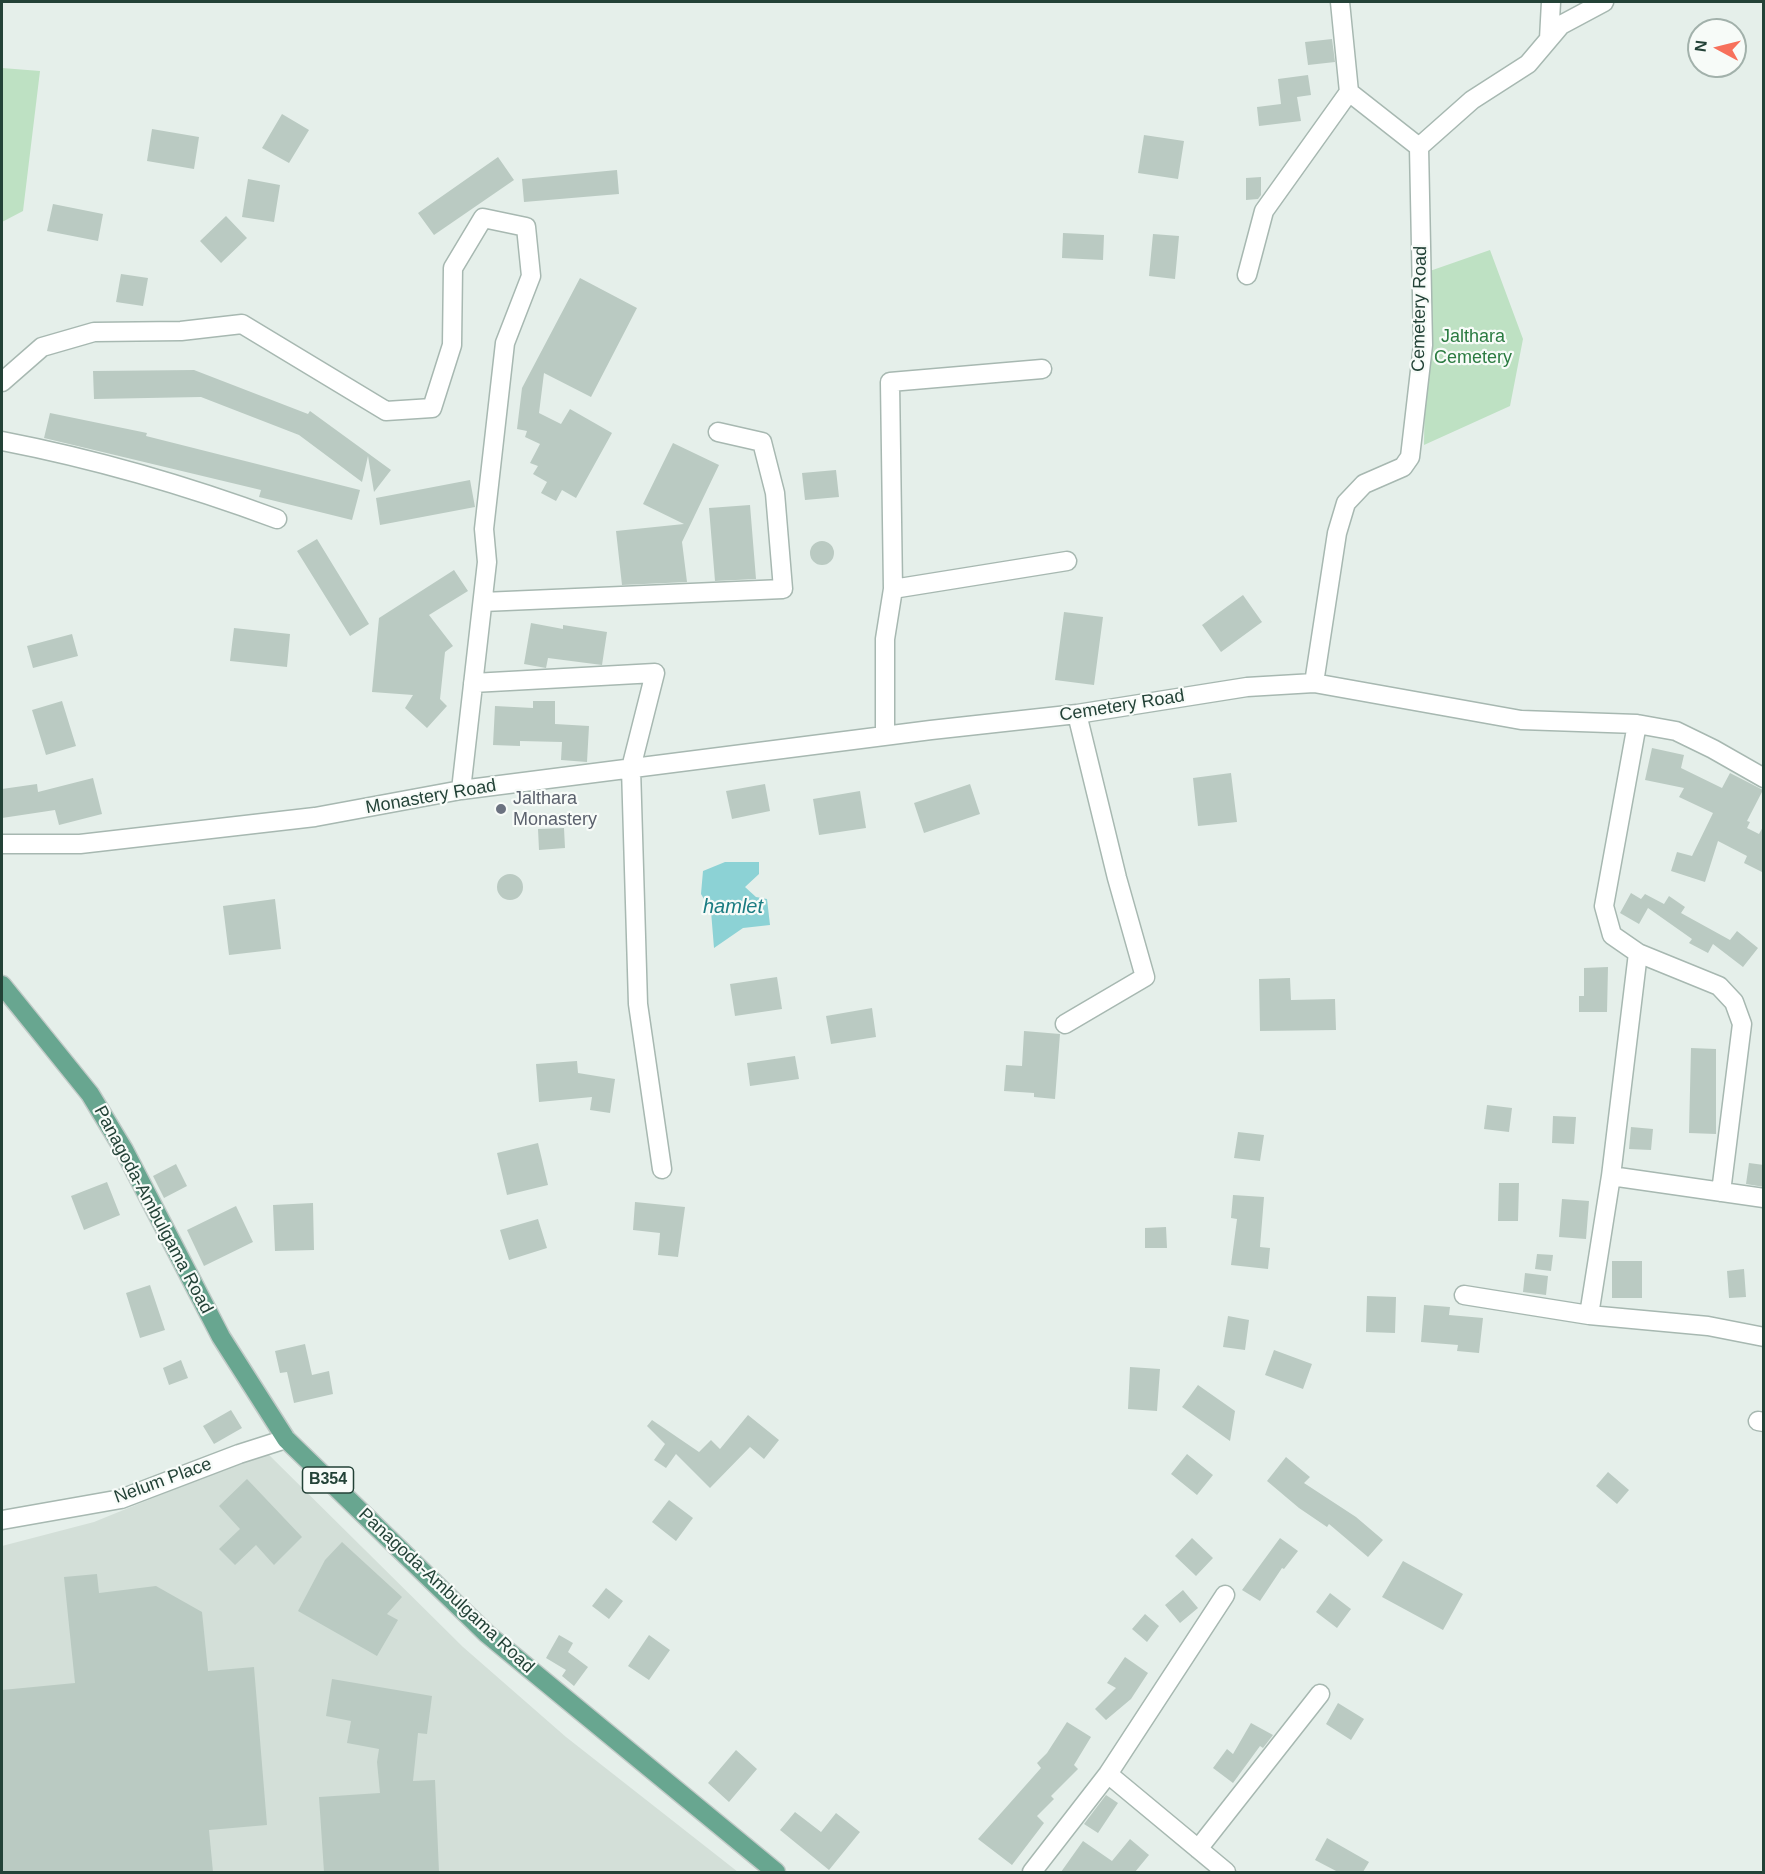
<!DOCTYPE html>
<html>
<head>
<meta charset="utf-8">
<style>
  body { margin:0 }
  #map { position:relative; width:1765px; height:1874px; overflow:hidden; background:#e5efea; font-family:Helvetica,sans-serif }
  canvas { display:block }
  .frame { position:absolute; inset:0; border:3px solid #234237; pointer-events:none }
  .north { position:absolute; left:1687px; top:18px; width:60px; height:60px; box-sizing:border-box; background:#f7fbf8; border:2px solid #a2b1ab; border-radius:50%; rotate:277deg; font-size:16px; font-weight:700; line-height:24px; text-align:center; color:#234237 }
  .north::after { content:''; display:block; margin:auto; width:21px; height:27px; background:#f7705b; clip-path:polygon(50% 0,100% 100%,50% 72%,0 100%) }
</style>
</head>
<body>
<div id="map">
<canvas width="1765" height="1874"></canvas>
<div class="frame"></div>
<div class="north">N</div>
</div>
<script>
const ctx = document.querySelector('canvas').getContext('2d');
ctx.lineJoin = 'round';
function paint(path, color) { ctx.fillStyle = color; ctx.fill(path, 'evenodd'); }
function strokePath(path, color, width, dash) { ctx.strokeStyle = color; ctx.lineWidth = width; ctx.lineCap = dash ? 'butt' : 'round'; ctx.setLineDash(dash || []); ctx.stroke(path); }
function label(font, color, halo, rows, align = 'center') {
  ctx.font = font + ' Helvetica,sans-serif'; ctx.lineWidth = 4.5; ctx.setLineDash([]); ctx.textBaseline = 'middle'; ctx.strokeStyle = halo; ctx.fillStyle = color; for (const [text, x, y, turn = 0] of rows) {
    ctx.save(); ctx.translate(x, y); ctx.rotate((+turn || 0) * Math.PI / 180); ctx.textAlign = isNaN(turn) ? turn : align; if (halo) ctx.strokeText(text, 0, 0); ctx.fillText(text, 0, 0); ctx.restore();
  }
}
const built = new Path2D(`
  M 266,1452 L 463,1647 L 566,1737 L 738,1872 L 2,1872 L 2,1546 L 94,1522 Z`);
const green = new Path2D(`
  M 2,68 L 40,71 L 23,211 L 2,222 Z
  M 1490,250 L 1523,339 L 1510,406 L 1424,445 L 1427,272 Z`);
const water = new Path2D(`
  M 725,862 L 759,862 L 759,874 L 745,887 L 756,897 L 767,899 L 770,925 L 743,928 L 714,948 L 711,911 L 701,894 L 703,871 Z`);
const building = new Path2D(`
  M 1332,39 L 1335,62 L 1308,65 L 1305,42 Z
  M 1308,75 L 1311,95 L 1297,97 L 1301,121 L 1259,126 L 1257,107 L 1281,104 L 1278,79 Z
  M 282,114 L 309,130 L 289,163 L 262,148 Z
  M 152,129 L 199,137 L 194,169 L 147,161 Z
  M 1144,135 L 1184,141 L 1178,179 L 1138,173 Z
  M 498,157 L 514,180 L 434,235 L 418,213 Z
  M 617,170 L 619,194 L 524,202 L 522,179 Z
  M 1261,177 L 1261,195 L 1258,199 L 1246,200 L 1246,178 Z
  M 248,179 L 280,185 L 274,222 L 242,217 Z
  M 53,204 L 103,214 L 98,241 L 47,231 Z
  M 226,216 L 247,238 L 221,263 L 200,241 Z
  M 1063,233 L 1104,235 L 1103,260 L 1062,258 Z
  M 1153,234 L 1179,236 L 1175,279 L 1149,276 Z
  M 121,274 L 148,278 L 143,306 L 116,302 Z
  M 580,278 L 637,308 L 591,397 L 544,373 L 539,413 L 561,424 L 570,409 L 612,433 L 576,498 L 562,490 L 556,501 L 541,493 L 547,482 L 533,474 L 538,466 L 530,463 L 540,444 L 525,437 L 527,431 L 517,429 L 522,388 Z
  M 194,370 L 308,414 L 310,411 L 391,470 L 374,492 L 368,456 L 362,482 L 299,435 L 201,397 L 94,399 L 93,371 Z
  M 50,413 L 147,433 L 146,436 L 360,490 L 352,520 L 259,497 L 261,490 L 44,438 Z
  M 673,443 L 719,465 L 682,542 L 687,582 L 622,585 L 616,531 L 684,524 L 643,504 Z
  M 836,470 L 839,497 L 805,500 L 802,473 Z
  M 470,480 L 475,507 L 380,525 L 376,498 Z
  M 750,505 L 756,579 L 715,581 L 709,508 Z
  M 317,539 L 369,624 L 350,636 L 297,551 Z
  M810 553a12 12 0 1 1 24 0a12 12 0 1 1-24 0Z
  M 454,570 L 468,591 L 429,615 L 453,646 L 445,652 L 440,699 L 447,706 L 427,728 L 405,708 L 413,695 L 372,692 L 379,618 Z
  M 1243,595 L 1262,622 L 1221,652 L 1202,625 Z
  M 1064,612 L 1103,617 L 1094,685 L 1055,680 Z
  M 531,623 L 563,629 L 563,625 L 607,632 L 602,665 L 548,658 L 546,668 L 524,664 Z
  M 234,628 L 290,634 L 287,667 L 230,661 Z
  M 72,634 L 78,656 L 33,668 L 27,646 Z
  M 62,701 L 76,746 L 46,755 L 32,710 Z
  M 533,701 L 555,701 L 555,724 L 589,726 L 587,762 L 561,760 L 562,742 L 520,741 L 520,746 L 493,745 L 495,706 L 533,708 Z
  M 1652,748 L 1684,755 L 1681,768 L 1722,788 L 1730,773 L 1763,790 L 1747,821 L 1750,822 L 1747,828 L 1759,834 L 1764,825 L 1764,873 L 1744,863 L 1747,856 L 1718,841 L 1705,882 L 1671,871 L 1677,852 L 1692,856 L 1713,813 L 1679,797 L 1684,788 L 1645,780 Z
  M 1231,773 L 1237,822 L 1198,826 L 1193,778 Z
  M 93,778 L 102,814 L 59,825 L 55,810 L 2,818 L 2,789 L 37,784 L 38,792 Z
  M 765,784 L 770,811 L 732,819 L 726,791 Z
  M 970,784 L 980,814 L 924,833 L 914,803 Z
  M 860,791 L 866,828 L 819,835 L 813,799 Z
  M 564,828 L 565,848 L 539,850 L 538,829 Z
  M497 887a13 13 0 1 1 26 0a13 13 0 1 1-26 0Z
  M 1631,893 L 1641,899 L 1645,894 L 1664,904 L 1669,896 L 1685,907 L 1681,913 L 1730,940 L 1737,931 L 1758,948 L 1743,967 L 1713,944 L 1708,953 L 1689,943 L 1692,939 L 1648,908 L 1639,924 L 1620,913 Z
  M 275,899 L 281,949 L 229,955 L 223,906 Z
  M 1608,967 L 1607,1012 L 1579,1012 L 1579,996 L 1584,996 L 1584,968 Z
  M 777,977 L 782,1009 L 735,1016 L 730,984 Z
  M 1290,978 L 1291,1000 L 1335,999 L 1336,1030 L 1260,1031 L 1259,979 Z
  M 872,1008 L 876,1037 L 831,1044 L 826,1016 Z
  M 1024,1031 L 1060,1034 L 1055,1099 L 1034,1097 L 1034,1093 L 1004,1091 L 1006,1065 L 1022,1066 Z
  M 1691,1048 L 1716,1049 L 1716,1134 L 1689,1133 Z
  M 795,1056 L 799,1079 L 750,1086 L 747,1063 Z
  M 577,1061 L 578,1073 L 615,1079 L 610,1113 L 590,1110 L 592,1097 L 539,1102 L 536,1064 Z
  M 1487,1105 L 1512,1108 L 1509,1132 L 1484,1129 Z
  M 1553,1116 L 1576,1117 L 1574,1144 L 1552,1143 Z
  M 1631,1127 L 1653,1129 L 1651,1150 L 1629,1149 Z
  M 1238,1132 L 1264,1135 L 1260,1161 L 1234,1158 Z
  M 538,1143 L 548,1185 L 507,1195 L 497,1153 Z
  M 1749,1163 L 1764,1165 L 1764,1187 L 1746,1184 Z
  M 176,1164 L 187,1186 L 164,1198 L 153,1176 Z
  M 107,1182 L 120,1215 L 84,1230 L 71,1196 Z
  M 1499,1183 L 1519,1183 L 1518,1221 L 1498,1221 Z
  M 1233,1195 L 1264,1197 L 1260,1247 L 1270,1248 L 1268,1269 L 1231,1265 L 1237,1219 L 1231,1218 Z
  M 1562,1199 L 1589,1201 L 1586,1239 L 1559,1237 Z
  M 635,1202 L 685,1207 L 678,1257 L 658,1255 L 660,1233 L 633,1230 Z
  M 313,1203 L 314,1250 L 275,1251 L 273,1205 Z
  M 236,1206 L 253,1242 L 204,1266 L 187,1230 Z
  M 538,1219 L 547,1248 L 509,1260 L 500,1230 Z
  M 1166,1227 L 1167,1248 L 1145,1248 L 1145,1228 Z
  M 1537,1254 L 1553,1255 L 1551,1271 L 1535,1269 Z
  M 1612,1261 L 1642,1261 L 1642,1298 L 1612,1298 Z
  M 1744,1269 L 1746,1297 L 1729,1298 L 1727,1271 Z
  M 1525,1273 L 1548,1276 L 1546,1295 L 1523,1292 Z
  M 150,1285 L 165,1330 L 140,1338 L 126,1293 Z
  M 1367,1296 L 1396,1297 L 1395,1333 L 1366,1332 Z
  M 1424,1305 L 1450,1307 L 1449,1315 L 1483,1318 L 1479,1353 L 1457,1351 L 1458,1345 L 1421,1342 Z
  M 1228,1316 L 1249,1320 L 1245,1350 L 1223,1347 Z
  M 305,1344 L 312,1375 L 329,1371 L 333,1394 L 294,1403 L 287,1372 L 280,1373 L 275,1351 Z
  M 1274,1350 L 1312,1364 L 1303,1389 L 1265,1375 Z
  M 181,1360 L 188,1378 L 169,1385 L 163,1368 Z
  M 1130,1367 L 1160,1369 L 1157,1411 L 1128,1409 Z
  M 1198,1385 L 1235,1411 L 1230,1441 L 1182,1407 Z
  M 231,1410 L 242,1428 L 214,1444 L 203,1426 Z
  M 748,1415 L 779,1440 L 764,1459 L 750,1447 L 710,1488 L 676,1454 L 666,1468 L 654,1460 L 665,1444 L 647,1426 L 652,1420 L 699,1452 L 711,1440 L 720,1449 Z
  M 1187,1454 L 1213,1475 L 1197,1495 L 1171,1474 Z
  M 1286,1457 L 1310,1477 L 1304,1483 L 1356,1517 L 1383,1540 L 1368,1557 L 1329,1524 L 1327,1527 L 1299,1508 L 1267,1481 Z
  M 1608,1472 L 1629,1490 L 1617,1504 L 1596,1486 Z
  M 247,1479 L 302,1537 L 274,1565 L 256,1545 L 235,1565 L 219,1549 L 240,1529 L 219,1506 Z
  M 669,1500 L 693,1518 L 676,1541 L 652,1522 Z
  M 1192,1538 L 1213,1558 L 1196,1576 L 1175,1556 Z
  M 1280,1538 L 1298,1551 L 1284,1569 L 1282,1568 L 1260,1601 L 1242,1590 Z
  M 342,1542 L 402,1597 L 387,1614 L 398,1620 L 377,1656 L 298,1611 L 325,1560 Z
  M 1403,1561 L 1463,1594 L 1443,1630 L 1382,1597 Z
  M 97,1574 L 99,1593 L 156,1586 L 202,1612 L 208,1671 L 254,1667 L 267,1825 L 209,1830 L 213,1872 L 2,1872 L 2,1690 L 75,1683 L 64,1577 Z
  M 606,1588 L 623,1601 L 609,1619 L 592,1606 Z
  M 1183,1590 L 1198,1608 L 1180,1623 L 1165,1605 Z
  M 1330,1593 L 1351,1609 L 1337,1628 L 1316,1612 Z
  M 1145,1614 L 1159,1626 L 1147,1642 L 1132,1629 Z
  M 559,1635 L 573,1643 L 568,1652 L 588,1667 L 574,1686 L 562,1676 L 566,1670 L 546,1658 Z
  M 649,1635 L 670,1650 L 649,1680 L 628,1666 Z
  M 1125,1657 L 1148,1673 L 1131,1699 L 1106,1720 L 1095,1709 L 1116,1688 L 1107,1683 Z
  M 332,1679 L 432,1696 L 427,1734 L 418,1733 L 413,1781 L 435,1780 L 439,1872 L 324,1872 L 319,1797 L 380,1793 L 377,1762 L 379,1749 L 347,1743 L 351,1721 L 326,1716 Z
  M 1338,1703 L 1364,1719 L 1351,1740 L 1326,1724 Z
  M 1067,1722 L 1091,1737 L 1074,1765 L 1078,1769 L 1051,1796 L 1054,1799 L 1037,1816 L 1044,1823 L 1012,1865 L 978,1839 L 1041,1768 L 1037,1763 L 1047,1753 Z
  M 1251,1723 L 1273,1735 L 1263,1748 L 1260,1746 L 1233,1783 L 1213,1768 L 1227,1749 L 1233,1754 Z
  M 736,1750 L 757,1769 L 729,1802 L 708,1783 Z
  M 1106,1795 L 1118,1803 L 1098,1833 L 1084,1824 Z
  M 795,1812 L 821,1832 L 836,1813 L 860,1832 L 829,1870 L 780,1830 Z
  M 1327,1838 L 1369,1862 L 1363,1872 L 1338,1872 L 1315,1860 Z
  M 1130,1839 L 1149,1855 L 1135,1872 L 1061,1872 L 1083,1841 L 1112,1861 Z`);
const minor = new Path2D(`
  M 1549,39 L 1551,2
  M 1349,92 L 1419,147
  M 1247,275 L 1264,211 L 1349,92 L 1340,2
  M 2,382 L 42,347 L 94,332 L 181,331 L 242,324 L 386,411 L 432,408 L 452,345 L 453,268 L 483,218 L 526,227 L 531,276 L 505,343 L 484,529 L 487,562 L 461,790
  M 2,441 C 95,459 188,486 277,519
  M 893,589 L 890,382 L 1042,369
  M 483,602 L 783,589 L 775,493 L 762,442 L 718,432
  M 473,683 L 655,673 L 631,768 L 638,1004 L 662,1169
  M 1314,683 L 1337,533 L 1346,503 L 1364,484 L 1403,467 L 1410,457 L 1423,345 L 1419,147 L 1472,100 L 1528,64 L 1561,25 L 1604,2
  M 1637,724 L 1604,906 L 1612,935 L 1638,953 L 1611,1176 L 1764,1198
  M 885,736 L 885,639 L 893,589 L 1067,561
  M 2,844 L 80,844 L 315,817 L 461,790 L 931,730 L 1077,714 L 1247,687 L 1314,683 L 1521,720 L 1637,724 L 1676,731 L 1713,749 L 1764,778
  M 1638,953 L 1719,986 L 1734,1002 L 1742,1024 L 1721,1192
  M 1065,1024 L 1145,977 L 1117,878 L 1077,714
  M 1611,1176 L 1589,1315 L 1708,1326 L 1764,1337
  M 1464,1295 L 1589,1315
  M 1758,1421 L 1764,1422
  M 2,1520 L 121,1499 L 239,1454 L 286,1439
  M 1108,1774 L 1226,1872
  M 1198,1849 L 1320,1694
  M 1032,1872 L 1108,1774 L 1225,1595`);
const major = new Path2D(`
  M 2,985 L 90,1094 L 124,1150 L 221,1337 L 286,1439 L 487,1634 L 776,1872`);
const markers = [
  [501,809,6,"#6b7280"]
];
const shields = [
  [328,1480,51]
];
const shieldNames = [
  ["B354",328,1480]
];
const streetNames = [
  ["Cemetery Road",1420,309,-89],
  ["Cemetery Road",1122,706,-9],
  ["Monastery Road",431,797,-10],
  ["Panagoda-Ambulgama Road",153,1210,62],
  ["Nelum Place",163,1481,-20],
  ["Panagoda-Ambulgama Road",446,1591,43]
];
const parkNames = [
  ["Jalthara",1473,337],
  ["Cemetery",1473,358]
];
const worshipNames = [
  ["Jalthara",513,799],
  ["Monastery",513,820]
];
const waterNames = [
  ["hamlet",733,907]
];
paint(built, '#d3dfd8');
paint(green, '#bee1c3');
paint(water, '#8cd2d5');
paint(building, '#bacac2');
strokePath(minor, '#a7b8b1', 21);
strokePath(major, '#c1cac7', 21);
strokePath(minor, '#fff', 18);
strokePath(major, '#68a690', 18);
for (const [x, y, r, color] of markers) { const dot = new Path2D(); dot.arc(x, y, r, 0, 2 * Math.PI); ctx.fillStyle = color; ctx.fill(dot); strokePath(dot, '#f7fbf8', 2); }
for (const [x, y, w] of shields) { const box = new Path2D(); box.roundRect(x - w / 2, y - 13, w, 26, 4.5); ctx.fillStyle = '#f7fbf8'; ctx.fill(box); strokePath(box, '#234237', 1.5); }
label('bold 16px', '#234237', null, shieldNames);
label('18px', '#234237', '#f7fbf8', streetNames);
label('18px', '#2b7b41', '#f7fbf8', parkNames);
label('18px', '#5b616d', '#f7fbf8', worshipNames, 'left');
label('italic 20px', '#1a7c82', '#f7fbf8', waterNames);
</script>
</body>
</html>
